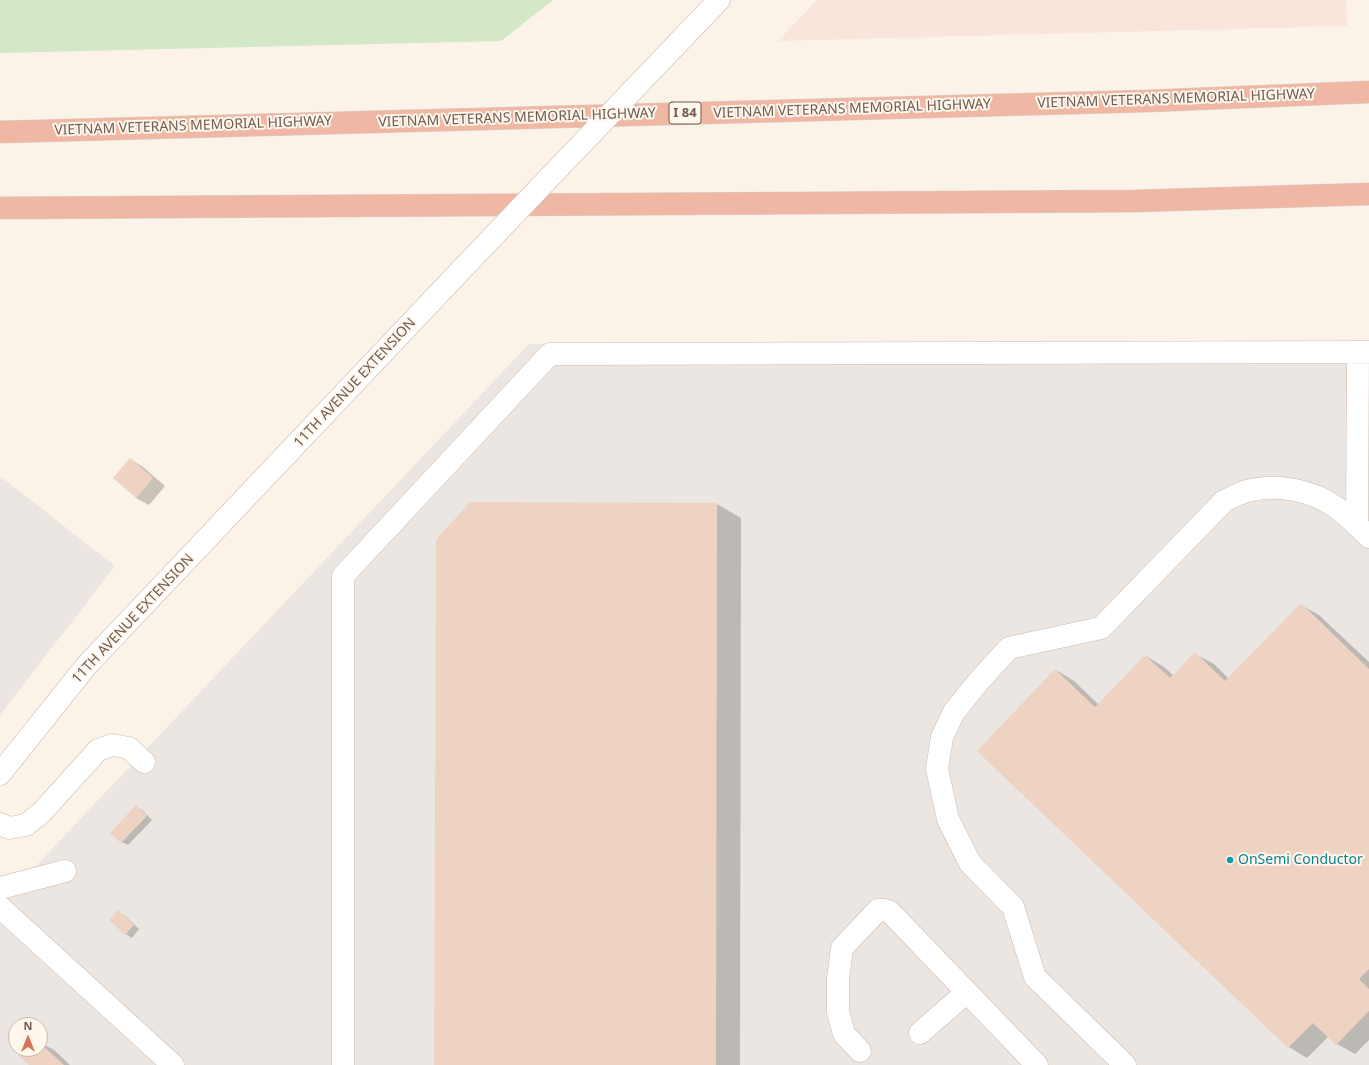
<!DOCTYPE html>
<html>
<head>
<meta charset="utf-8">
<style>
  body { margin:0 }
  #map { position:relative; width:1369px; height:1065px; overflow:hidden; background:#fbf3e8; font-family:"Noto Sans",sans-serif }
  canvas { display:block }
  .north { position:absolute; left:8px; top:1017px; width:40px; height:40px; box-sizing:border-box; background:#fdf7ee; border:1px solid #c5b9ae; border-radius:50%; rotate:0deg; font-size:11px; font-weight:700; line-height:16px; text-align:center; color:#725b4e }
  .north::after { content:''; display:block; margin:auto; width:14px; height:18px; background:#d97358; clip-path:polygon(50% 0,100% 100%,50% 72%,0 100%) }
</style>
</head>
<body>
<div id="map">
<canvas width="1369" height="1065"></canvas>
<div class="north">N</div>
</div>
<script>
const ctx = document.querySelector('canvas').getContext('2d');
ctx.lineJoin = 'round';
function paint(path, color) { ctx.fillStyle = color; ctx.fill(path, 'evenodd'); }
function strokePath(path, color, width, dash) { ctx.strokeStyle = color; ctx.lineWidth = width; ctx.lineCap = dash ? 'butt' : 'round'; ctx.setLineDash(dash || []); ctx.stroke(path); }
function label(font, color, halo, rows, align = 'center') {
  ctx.font = font + ' "Noto Sans",sans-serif'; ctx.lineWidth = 4; ctx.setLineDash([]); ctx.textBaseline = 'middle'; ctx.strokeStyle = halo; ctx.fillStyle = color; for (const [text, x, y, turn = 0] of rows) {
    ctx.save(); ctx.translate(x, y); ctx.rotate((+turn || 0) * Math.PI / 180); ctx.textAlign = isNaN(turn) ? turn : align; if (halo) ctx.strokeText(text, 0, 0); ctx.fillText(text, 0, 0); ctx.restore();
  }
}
const commercial = new Path2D(`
  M 817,0 L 1346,0 L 1347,26 L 778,41 Z`);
const industrial = new Path2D(`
  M 529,344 L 1369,345 L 1369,1065 L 0,1065 L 0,904 ZM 16,1025 L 40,1025 L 40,1049 L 16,1049 Z
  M 0,476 L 115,566 L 0,715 Z`);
const green = new Path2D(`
  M 0,0 L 553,0 L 501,41 L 0,53 Z`);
const shadow = new Path2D(`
  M 130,459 L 143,467 L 165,486 L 149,505 L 136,498 Z
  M 471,503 L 717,504 L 741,518 L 740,1065 L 435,1065 Z
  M 1301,605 L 1319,615 L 1369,662 L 1369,1040 L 1355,1054 L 1337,1044 L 1329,1036 L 1307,1058 L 1289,1047 L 1056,670 L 1074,681 L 1099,705 L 1146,656 L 1164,667 L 1174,676 L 1195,654 L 1214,664 L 1229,679 Z
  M 136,807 L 142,810 L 152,820 L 128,845 L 122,842 Z
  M 118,912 L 124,915 L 139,929 L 132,938 L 126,934 L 110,920 Z
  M 40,1042 L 54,1050 L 70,1065 L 30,1065 L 27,1049 L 40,1049 Z`);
const building = new Path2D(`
  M 130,458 L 153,478 L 136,498 L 113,478 Z
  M 470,502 L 717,503 L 716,1065 L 434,1065 L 436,540 Z
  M 1301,603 L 1369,669 L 1369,969 L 1359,979 L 1369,989 L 1369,1011 L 1336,1045 L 1313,1023 L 1288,1048 L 977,751 L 1055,669 L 1095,707 L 1145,655 L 1170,678 L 1195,652 L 1225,681 Z
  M 136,805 L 147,816 L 121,843 L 110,833 Z
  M 118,910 L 134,925 L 125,935 L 109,920 Z
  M 40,1043 L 64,1065 L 29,1065 L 19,1056 L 25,1049 L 40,1049 Z`);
const minor = new Path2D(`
  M 675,46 L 719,0
  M 1357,525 L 1358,352
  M 0,774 L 87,665 L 463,268
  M 0,824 L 9,828 L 26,825 L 42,812 L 98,750 L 112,745 L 129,748 L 144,762
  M 0,888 L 65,871
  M 0,907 L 173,1065
  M 920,1033 L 967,992
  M 860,1051 L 844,1034 L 838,1012 L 838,979 L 842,948 L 878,910 L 884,910 L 890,912 L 1037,1065
  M 343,1065 L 343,576 L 550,354 L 1369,352
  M 1125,1065 L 1035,977 L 1013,907 L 970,863 L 948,819 L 937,769 L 942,737 L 954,712 L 979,681 L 1009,648 L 1101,628 L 1224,501 C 1231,498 1239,493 1247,491 C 1277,483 1312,490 1337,508 C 1349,517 1359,527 1369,537`);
const highway = new Path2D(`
  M 0,132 L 1147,101 L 1369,92
  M 0,208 L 1134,201 L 1369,194`);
const minorBridge = new Path2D(`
  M 463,268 L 675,46`);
const markers = [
  [1230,860,4,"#0f9aa8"]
];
const shields = [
  [685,113,32]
];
const shieldNames = [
  ["I 84",685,113]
];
const streetNames = [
  ["VIETNAM VETERANS MEMORIAL HIGHWAY",1176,99,-2],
  ["VIETNAM VETERANS MEMORIAL HIGHWAY",852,109,-2],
  ["VIETNAM VETERANS MEMORIAL HIGHWAY",517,118,-2],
  ["VIETNAM VETERANS MEMORIAL HIGHWAY",193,126,-2],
  ["11TH AVENUE EXTENSION",355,383,-47],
  ["11TH AVENUE EXTENSION",133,619,-47]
];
const cultureNames = [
  ["OnSemi Conductor",1238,860]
];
paint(commercial, '#fae5dc');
paint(industrial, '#ebe6e1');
paint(green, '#d4e7c7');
paint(shadow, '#0003');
paint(building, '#eed3c2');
strokePath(minor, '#ccbbaf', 23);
strokePath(highway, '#d8d1cd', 23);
strokePath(minor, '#fff', 22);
strokePath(highway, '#efb7a4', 22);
strokePath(minorBridge, '#ccbbaf', 23, []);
strokePath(minorBridge, '#fff', 22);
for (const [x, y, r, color] of markers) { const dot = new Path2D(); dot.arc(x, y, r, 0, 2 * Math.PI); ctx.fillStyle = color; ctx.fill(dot); strokePath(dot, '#fdf7ee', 1.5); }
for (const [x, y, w] of shields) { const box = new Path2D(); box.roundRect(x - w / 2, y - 11, w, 22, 3); ctx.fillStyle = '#fdf7ee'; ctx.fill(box); strokePath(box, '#725b4e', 1); }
label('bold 13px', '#725b4e', null, shieldNames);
label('14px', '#725b4e', '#fdf7ee', streetNames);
label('14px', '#0d838f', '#fdf7ee', cultureNames, 'left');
</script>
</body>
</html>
